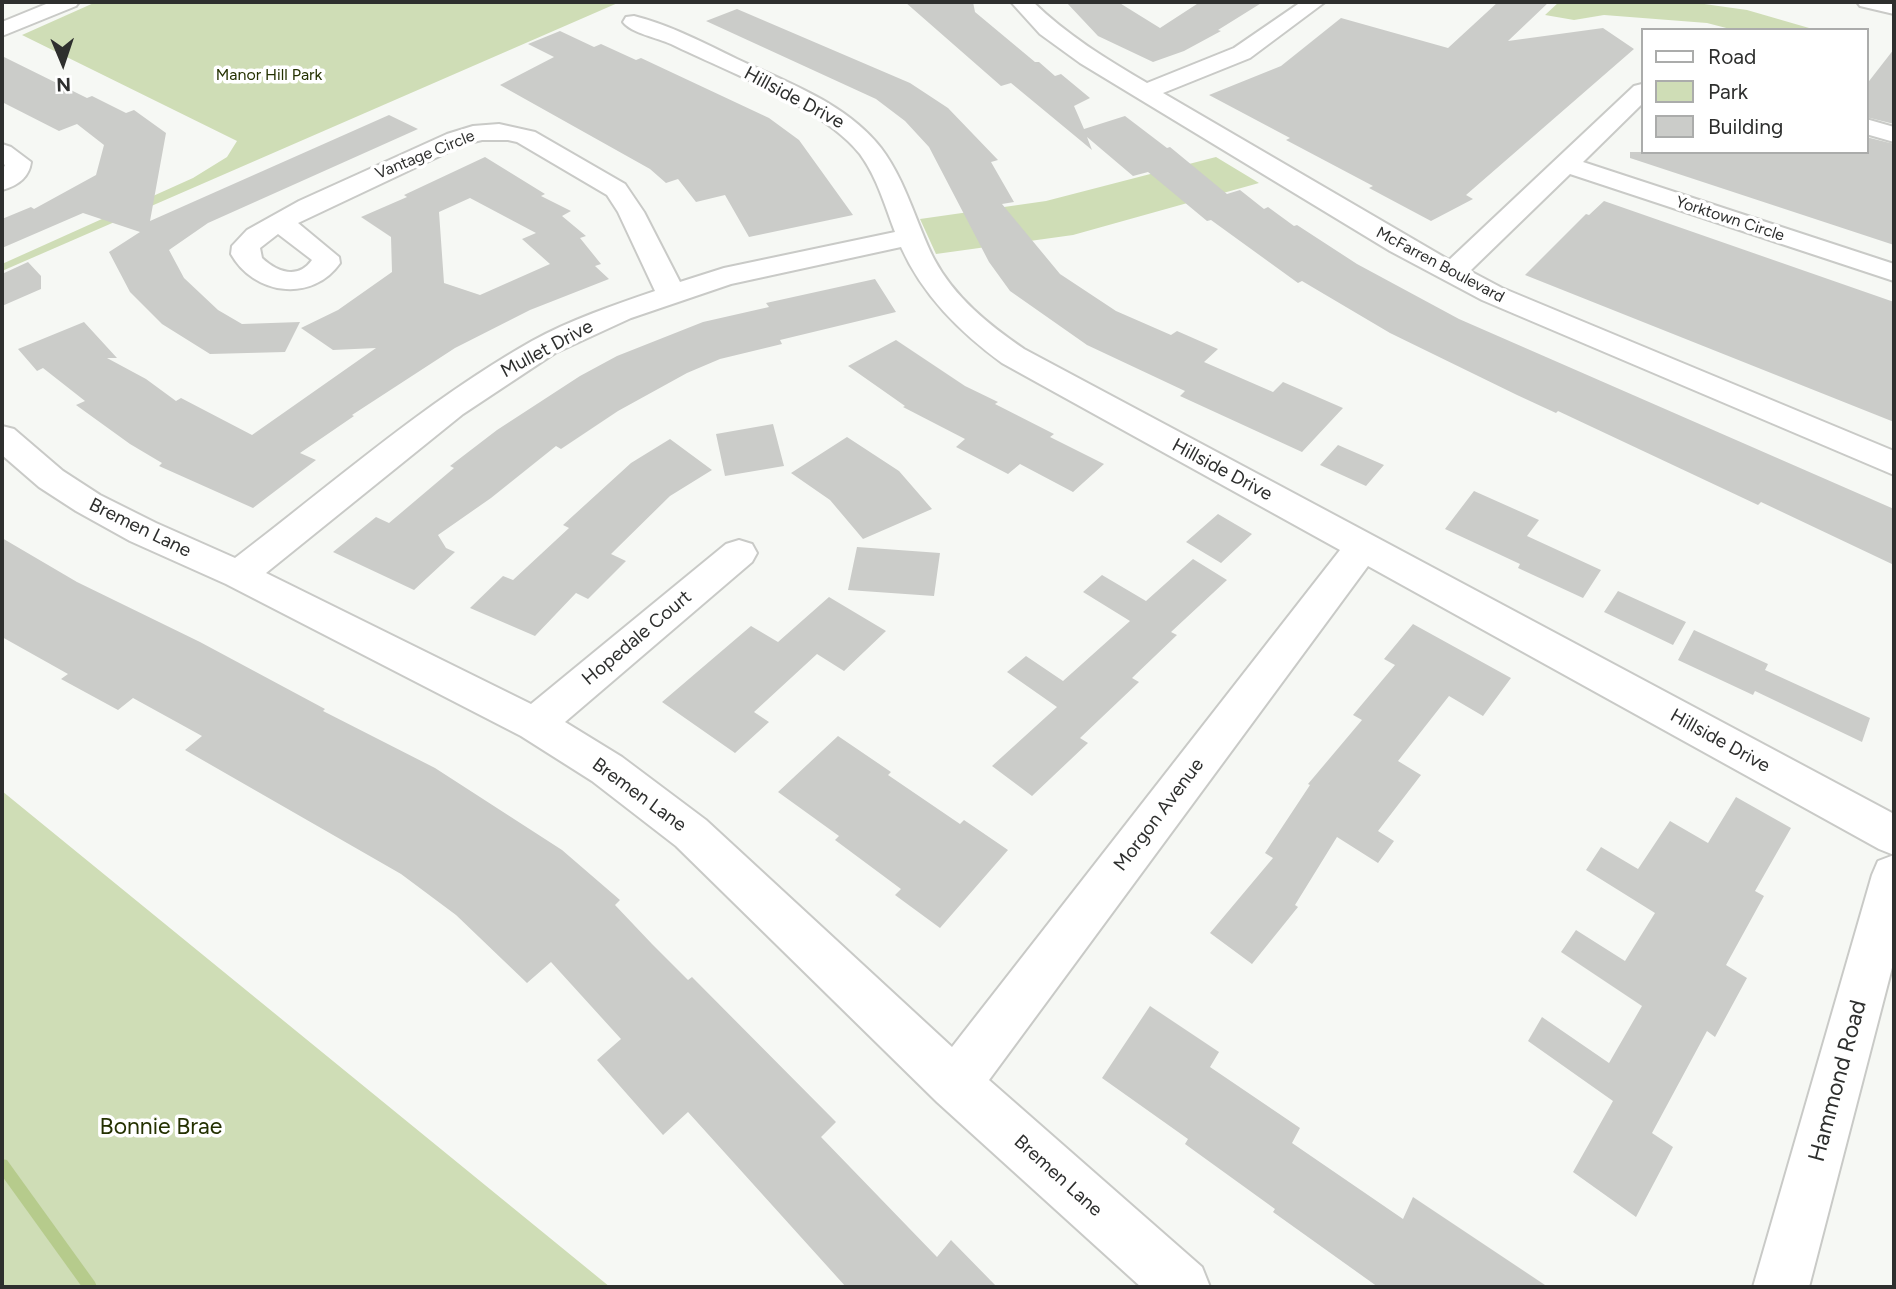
<!DOCTYPE html>
<html>
<head>
<meta charset="utf-8">
<style>
  body { margin:0 }
  #map { position:relative; width:1896px; height:1289px; overflow:hidden; background:#f6f8f4; font-family:Figtree,sans-serif }
  canvas { display:block }
  .frame { position:absolute; inset:0; border:4px solid #2e2f2e; pointer-events:none }
  .legend { position:absolute; left:1641px; top:28px; width:228px; height:126px; box-sizing:border-box; background:#fff; border:2px solid #abacab; margin:0; padding:9px 12px; list-style:none; font-size:21px; color:#2e2f2e }
  .legend li { display:flex; align-items:center; gap:14px; height:35px }
  .legend b { width:35px; border:2px solid #abacab }
  .north { position:absolute; left:28px; top:28px; width:70px; height:70px; -webkit-text-stroke:5px #fff; paint-order:stroke; rotate:178deg; font-size:19px; font-weight:700; line-height:28px; text-align:center; color:#2e2f2e }
  .north::after { content:''; display:block; margin:auto; width:24px; height:32px; background:#2e2f2e; clip-path:polygon(50% 0,100% 100%,50% 72%,0 100%) }
</style>
</head>
<body>
<div id="map">
<canvas width="1896" height="1289"></canvas>
<div class="frame"></div>
<ul class="legend">
<li><b style="height:9px;background:#fff"></b>Road</li>
<li><b style="height:19px;background:#cfddb6"></b>Park</li>
<li><b style="height:19px;background:#cbccc9"></b>Building</li>
</ul>
<div class="north">N</div>
</div>
<script>
const ctx = document.querySelector('canvas').getContext('2d');
ctx.lineJoin = 'round';
function paint(path, color) { ctx.fillStyle = color; ctx.fill(path, 'evenodd'); }
function strokePath(path, color, width, dash) { ctx.strokeStyle = color; ctx.lineWidth = width; ctx.lineCap = dash ? 'butt' : 'round'; ctx.setLineDash(dash || []); ctx.stroke(path); }
function label(font, color, halo, rows, align = 'center') {
  ctx.font = font + ' Figtree,sans-serif'; ctx.lineWidth = 7; ctx.setLineDash([]); ctx.textBaseline = 'middle'; ctx.strokeStyle = halo; ctx.fillStyle = color; for (const [text, x, y, turn = 0] of rows) {
    ctx.save(); ctx.translate(x, y); ctx.rotate((+turn || 0) * Math.PI / 180); ctx.textAlign = isNaN(turn) ? turn : align; if (halo) ctx.strokeText(text, 0, 0); ctx.fillText(text, 0, 0); ctx.restore();
  }
}
const green = new Path2D(`
  M 96,2 L 620,2 L 2,271 L 2,264 L 193,178 L 227,157 L 237,141 L 22,35 Z
  M 1559,2 L 1690,2 L 1747,10 L 1816,30 L 1734,30 L 1707,23 L 1604,15 L 1574,20 L 1545,15 Z
  M 1216,157 L 1259,183 L 1073,235 L 936,254 L 920,219 L 1046,201 Z
  M 2,791 L 610,1287 L 2,1287 Z`);
const stream = new Path2D(`
  M 2,1159 L 7,1160 L 95,1282 L 97,1287 L 82,1287 L 2,1176 Z`);
const building = new Path2D(`
  M 905,2 L 973,2 L 975,12 L 1035,62 L 1039,62 L 1055,76 L 1061,74 L 1090,98 L 1074,106 L 1084,129 L 1125,116 L 1167,148 L 1170,147 L 1227,194 L 1240,190 L 1264,209 L 1268,207 L 1294,226 L 1297,225 L 1357,264 L 1459,319 L 1894,509 L 1894,565 L 1761,502 L 1758,505 L 1558,411 L 1556,413 L 1517,395 L 1390,333 L 1302,281 L 1298,283 L 1211,220 L 1207,221 L 1148,172 L 1133,176 L 1087,137 L 1092,150 L 1011,83 L 1001,86 Z
  M 1066,2 L 1118,2 L 1160,28 L 1200,2 L 1263,2 L 1218,30 L 1221,31 L 1184,51 L 1153,62 L 1098,36 Z
  M 1498,2 L 1549,2 L 1508,41 L 1603,28 L 1634,49 L 1466,195 L 1473,199 L 1431,221 L 1369,188 L 1373,186 L 1286,140 L 1290,138 L 1209,95 L 1281,66 L 1341,18 L 1448,48 Z
  M 737,9 L 910,83 L 948,108 L 998,160 L 991,162 L 1014,202 L 1002,204 L 1060,274 L 1116,311 L 1171,335 L 1177,331 L 1218,349 L 1204,362 L 1273,392 L 1283,382 L 1343,408 L 1302,452 L 1180,396 L 1185,391 L 1087,345 L 1010,291 L 989,262 L 929,147 L 905,121 L 876,99 L 706,21 Z
  M 560,31 L 594,47 L 601,44 L 636,60 L 641,58 L 769,118 L 799,140 L 853,215 L 749,237 L 725,195 L 696,202 L 678,179 L 666,183 L 650,169 L 500,85 L 554,57 L 528,44 Z
  M 1894,49 L 1894,124 L 1866,117 L 1866,85 Z
  M 2,56 L 87,98 L 92,96 L 126,113 L 134,110 L 166,133 L 150,221 L 389,115 L 418,129 L 208,223 L 169,250 L 184,278 L 218,310 L 242,324 L 300,322 L 285,352 L 210,354 L 162,324 L 130,292 L 109,252 L 140,232 L 83,213 L 2,248 L 2,227 L 4,225 L 2,219 L 31,207 L 34,209 L 96,175 L 104,145 L 77,124 L 59,131 L 2,102 Z
  M 1866,137 L 1894,144 L 1894,245 L 1630,158 L 1630,152 L 1866,152 Z
  M 485,157 L 545,194 L 541,196 L 571,211 L 562,216 L 586,236 L 580,238 L 601,264 L 595,266 L 609,279 L 530,310 L 455,348 L 352,415 L 354,416 L 300,453 L 316,460 L 253,508 L 159,466 L 162,463 L 130,444 L 76,405 L 85,401 L 43,368 L 37,371 L 18,349 L 84,322 L 117,358 L 107,358 L 146,379 L 176,401 L 181,398 L 252,435 L 376,348 L 333,350 L 301,328 L 338,310 L 392,272 L 391,237 L 361,217 L 407,197 L 404,195 ZM 470,198 L 536,233 L 522,239 L 550,264 L 480,295 L 444,283 L 439,212 Z
  M 1604,201 L 1894,302 L 1894,422 L 1525,275 L 1586,214 L 1589,215 Z
  M 28,262 L 41,276 L 41,289 L 2,306 L 2,274 Z
  M 875,279 L 896,312 L 780,340 L 782,344 L 720,359 L 687,373 L 618,411 L 561,449 L 556,446 L 491,498 L 438,535 L 446,548 L 455,552 L 414,590 L 333,552 L 376,517 L 389,523 L 454,468 L 450,466 L 497,430 L 580,376 L 617,356 L 703,322 L 769,307 L 766,303 Z
  M 896,340 L 965,386 L 998,402 L 995,404 L 1054,434 L 1050,437 L 1104,464 L 1073,492 L 1020,464 L 1008,474 L 956,447 L 965,439 L 903,407 L 905,406 L 848,366 Z
  M 773,424 L 784,466 L 725,476 L 716,434 Z
  M 847,437 L 899,471 L 932,509 L 863,539 L 830,500 L 791,473 Z
  M 670,439 L 712,470 L 670,496 L 611,554 L 626,561 L 588,599 L 576,593 L 535,636 L 470,608 L 503,576 L 513,580 L 569,528 L 563,525 L 631,463 Z
  M 1338,445 L 1384,465 L 1366,486 L 1320,465 Z
  M 1474,491 L 1539,520 L 1527,536 L 1601,570 L 1583,598 L 1518,568 L 1520,564 L 1445,529 Z
  M 1218,514 L 1252,534 L 1221,563 L 1186,542 Z
  M 2,538 L 77,582 L 200,642 L 325,709 L 323,711 L 435,768 L 562,850 L 620,900 L 615,905 L 652,944 L 688,980 L 692,977 L 836,1122 L 821,1137 L 937,1257 L 951,1240 L 997,1287 L 846,1287 L 688,1112 L 663,1135 L 597,1060 L 621,1039 L 551,962 L 527,983 L 456,915 L 401,874 L 185,750 L 202,736 L 133,698 L 118,710 L 61,679 L 68,674 L 2,637 Z
  M 857,547 L 940,553 L 934,596 L 848,590 Z
  M 1193,559 L 1227,580 L 1171,632 L 1177,635 L 1132,678 L 1139,682 L 1080,738 L 1088,743 L 1032,796 L 992,766 L 1057,707 L 1007,672 L 1026,656 L 1063,681 L 1130,621 L 1083,592 L 1102,575 L 1146,601 Z
  M 1618,591 L 1686,622 L 1673,645 L 1604,612 Z
  M 829,597 L 886,631 L 844,671 L 817,654 L 754,712 L 769,722 L 735,753 L 662,702 L 751,626 L 778,642 Z
  M 1413,624 L 1511,678 L 1483,716 L 1449,696 L 1398,761 L 1421,775 L 1378,831 L 1394,841 L 1378,863 L 1337,837 L 1295,905 L 1298,907 L 1252,964 L 1210,933 L 1273,858 L 1265,853 L 1310,785 L 1308,784 L 1362,720 L 1353,715 L 1395,665 L 1384,659 Z
  M 1694,630 L 1768,664 L 1765,670 L 1870,718 L 1862,742 L 1755,691 L 1753,695 L 1678,660 Z
  M 838,736 L 891,772 L 888,775 L 960,824 L 964,820 L 1008,850 L 940,928 L 895,895 L 901,889 L 835,840 L 839,836 L 778,792 Z
  M 1736,797 L 1791,828 L 1755,891 L 1764,896 L 1726,965 L 1747,978 L 1715,1037 L 1707,1031 L 1652,1133 L 1673,1147 L 1636,1217 L 1573,1172 L 1613,1101 L 1528,1041 L 1542,1017 L 1609,1063 L 1642,1006 L 1561,952 L 1576,930 L 1625,961 L 1655,913 L 1586,870 L 1601,847 L 1638,869 L 1670,821 L 1708,843 Z
  M 1150,1006 L 1219,1052 L 1210,1067 L 1300,1128 L 1292,1143 L 1403,1219 L 1413,1197 L 1548,1287 L 1378,1287 L 1273,1212 L 1275,1209 L 1185,1144 L 1188,1139 L 1102,1078 Z`);
const minor = new Path2D(`
  M 51,2 L 79,2 L 76,6 L 2,36 L 2,22 Z
  M 1011,2 L 1033,2 C 1067,35 1106,59 1147,83 L 1234,48 L 1301,2 L 1325,2 L 1250,58 L 1163,93 L 1449,260 L 1634,86 L 1642,84 L 1642,104 L 1583,162 L 1894,264 L 1894,281 L 1570,174 L 1470,271 L 1502,288 L 1894,451 L 1894,475 L 1482,300 L 1390,251 L 1080,63 L 1040,34 Z
  M 1857,2 L 1894,2 L 1894,14 L 1860,6 Z
  M 634,16 C 670,25 704,43 737,59 C 788,83 846,103 881,148 C 906,181 916,223 934,259 C 954,297 989,325 1024,349 L 1894,814 L 1894,855 L 1879,849 L 1368,566 L 989,1080 L 1202,1267 L 1210,1287 L 1141,1287 L 937,1102 L 676,846 L 592,781 L 521,736 L 226,584 L 130,541 L 76,511 L 39,487 L 2,455 L 2,426 L 14,429 L 63,471 L 100,495 L 156,523 L 235,558 C 332,484 426,401 532,341 C 570,320 614,305 655,291 L 618,212 L 607,195 L 517,142 L 508,140 L 482,140 L 465,144 L 298,223 L 339,257 L 340,263 C 312,303 254,295 231,254 L 232,246 L 247,230 L 299,201 L 447,134 L 473,126 L 499,124 L 535,132 L 625,184 L 644,212 L 680,282 L 724,268 L 895,232 C 885,206 877,177 860,154 C 823,107 726,71 671,44 C 658,38 631,33 623,22 L 626,17 ZM 278,234 L 312,260 C 298,280 277,272 262,258 L 260,248 ZM 901,247 C 923,296 960,332 1002,363 L 1340,550 L 952,1047 L 706,820 L 622,757 L 565,722 L 752,562 L 757,553 L 752,544 L 739,540 L 726,544 L 531,704 L 266,573 L 463,414 L 555,353 L 631,318 L 731,284 Z
  M 1866,119 L 1894,127 L 1894,142 L 1866,134 Z
  M 2,144 L 11,147 L 31,162 C 29,178 17,186 2,190 L 2,171 L 5,165 L 2,163 Z
  M 1894,855 L 1894,960 L 1809,1287 L 1753,1287 L 1872,875 L 1878,861 Z`);
const farParknames = [
  ["Manor Hill Park",269,75]
];
const farStreetnames = [
  ["Vantage Circle",425,155,-22],
  ["Yorktown Circle",1730,219,18],
  ["McFarren Boulevard",1440,265,28]
];
const streetNames = [
  ["Hillside Drive",794,98,28],
  ["Mullet Drive",547,349,-28],
  ["Hillside Drive",1222,470,28],
  ["Bremen Lane",140,528,26],
  ["Hopedale Court",637,638,-40],
  ["Hillside Drive",1720,741,29],
  ["Bremen Lane",639,795,36],
  ["Morgon Avenue",1159,815,-53],
  ["Bremen Lane",1058,1176,42]
];
const nearStreetnames = [
  ["Hammond Road",1838,1081,-75]
];
const nearParknames = [
  ["Bonnie Brae",161,1127]
];
paint(green, '#cfddb6');
paint(stream, '#b6cb8c');
paint(building, '#cbccc9');
strokePath(minor, '#c9cac7', 4);
paint(minor, '#fff');
label('16px', '#243101', '#fff', farParknames);
label('16px', '#2e2f2e', '#fff', farStreetnames);
label('19px', '#2e2f2e', '#fff', streetNames);
label('23px', '#2e2f2e', '#fff', nearStreetnames);
label('23px', '#243101', '#fff', nearParknames);
</script>
</body>
</html>
